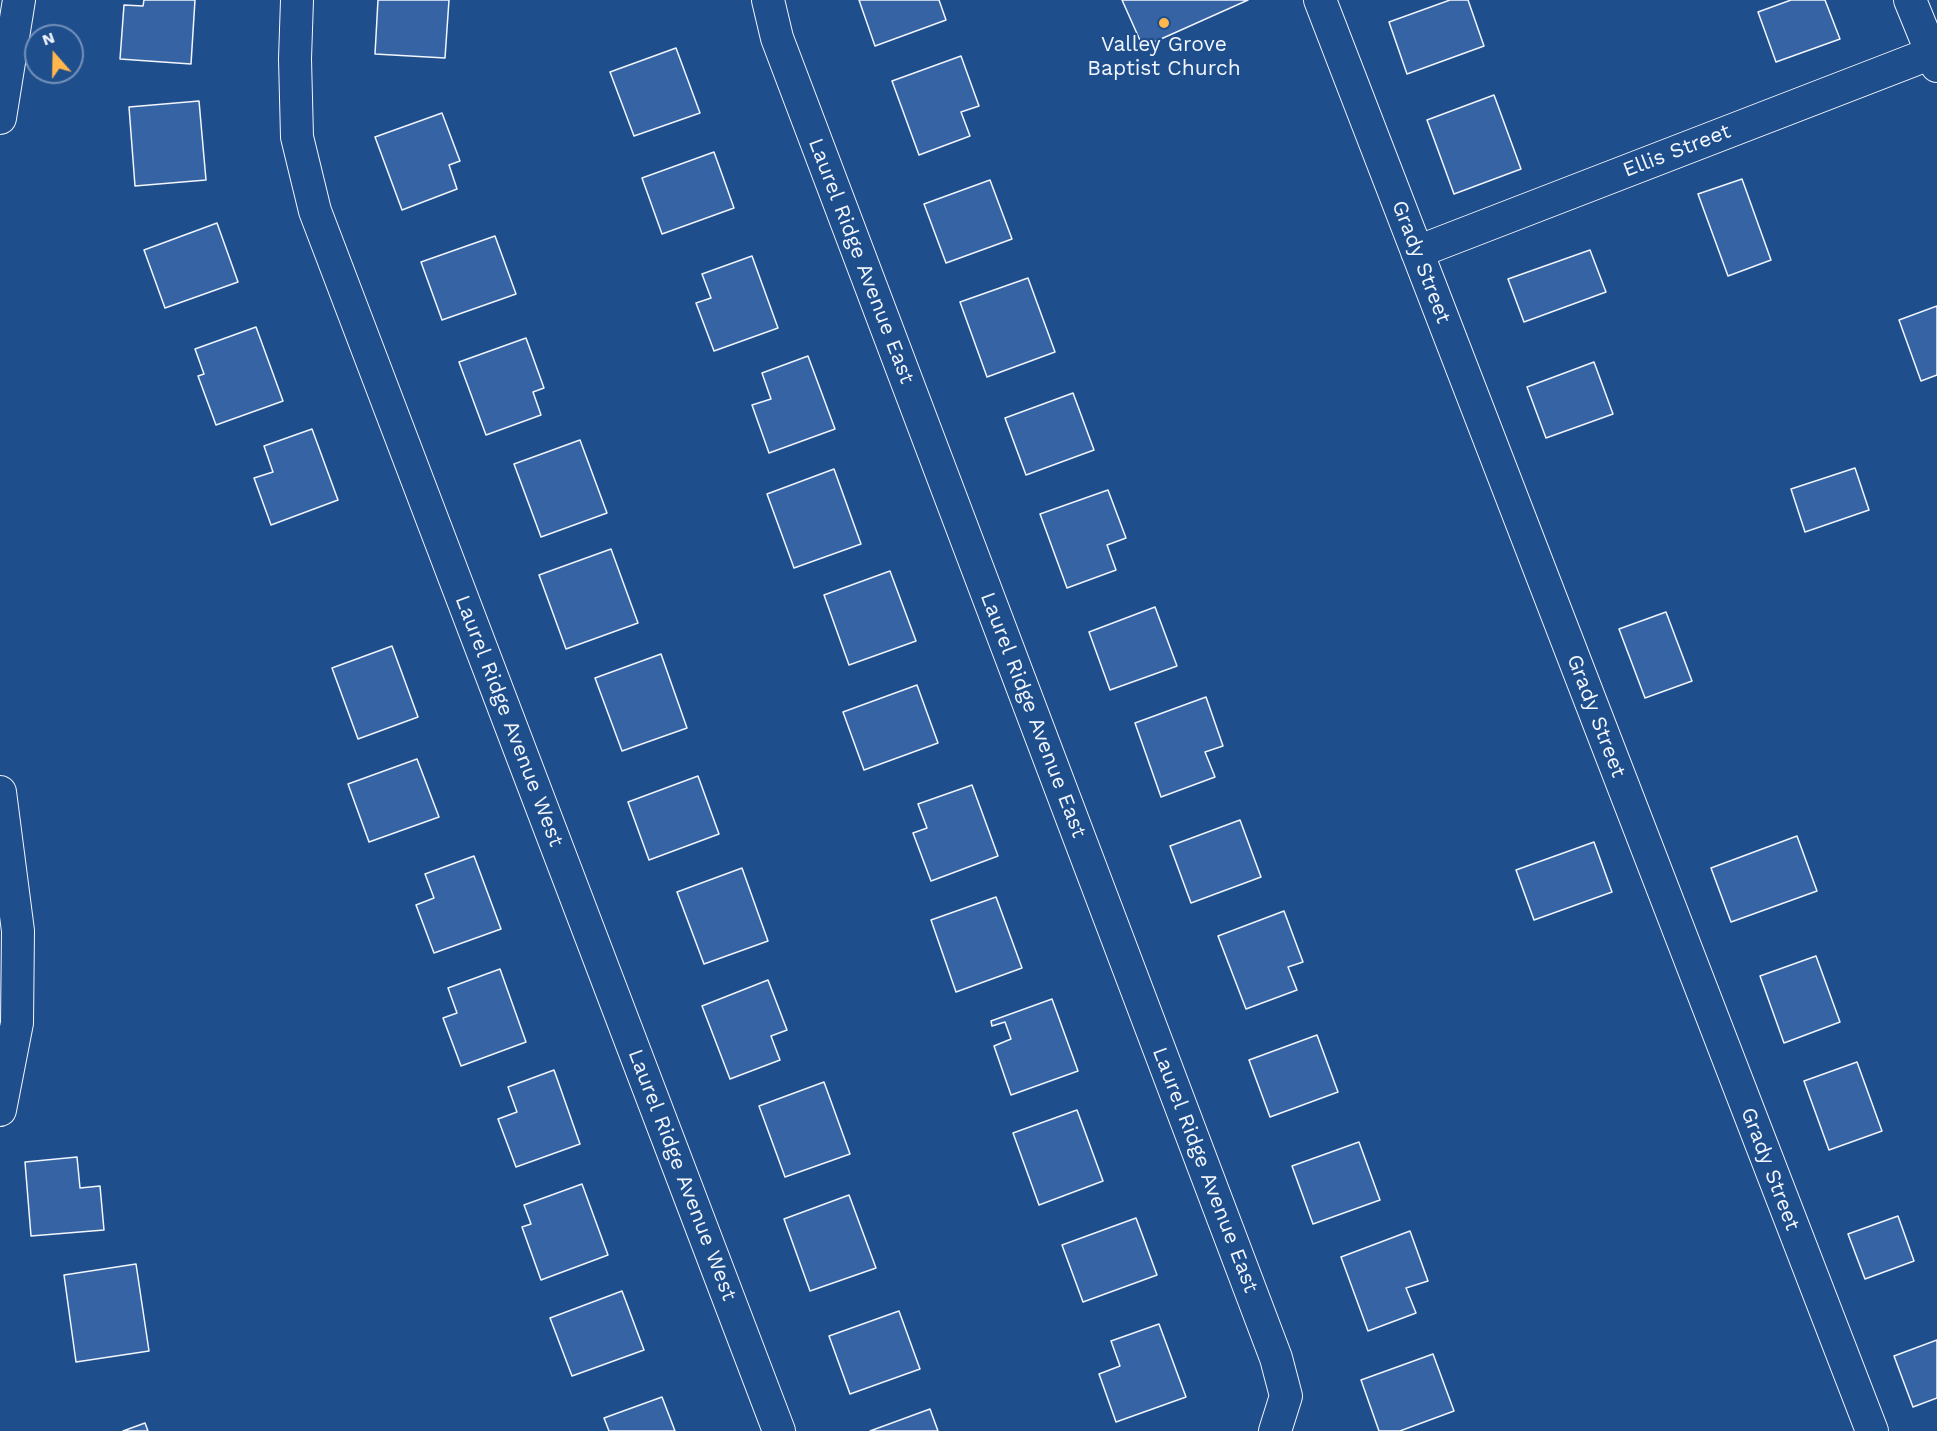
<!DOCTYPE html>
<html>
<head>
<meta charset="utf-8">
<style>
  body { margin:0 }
  #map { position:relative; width:1937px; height:1431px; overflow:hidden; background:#1f4e8c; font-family:"Work Sans",sans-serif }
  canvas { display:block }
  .north { position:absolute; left:24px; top:24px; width:60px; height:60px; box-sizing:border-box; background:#1f4e8c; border:2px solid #7391ba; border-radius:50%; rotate:340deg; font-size:16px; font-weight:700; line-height:24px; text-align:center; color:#f2f6ff }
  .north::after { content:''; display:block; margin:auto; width:21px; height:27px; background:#ffb74d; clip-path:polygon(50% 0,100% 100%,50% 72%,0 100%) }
</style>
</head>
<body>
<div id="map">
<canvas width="1937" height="1431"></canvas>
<div class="north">N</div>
</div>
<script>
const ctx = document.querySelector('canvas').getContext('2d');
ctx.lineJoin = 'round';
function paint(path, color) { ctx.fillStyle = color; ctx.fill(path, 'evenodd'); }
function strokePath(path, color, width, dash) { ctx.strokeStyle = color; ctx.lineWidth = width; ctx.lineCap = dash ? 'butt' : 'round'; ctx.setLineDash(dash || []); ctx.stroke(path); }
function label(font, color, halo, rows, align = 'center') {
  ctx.font = font + ' "Work Sans",sans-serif'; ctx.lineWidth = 4.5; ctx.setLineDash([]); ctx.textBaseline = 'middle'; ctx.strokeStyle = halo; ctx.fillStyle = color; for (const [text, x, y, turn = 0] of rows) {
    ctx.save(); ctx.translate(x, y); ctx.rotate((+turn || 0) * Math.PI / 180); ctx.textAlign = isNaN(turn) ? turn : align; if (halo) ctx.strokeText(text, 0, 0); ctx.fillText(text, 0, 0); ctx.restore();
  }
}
const building = new Path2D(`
  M 144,0 L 195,0 L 191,64 L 120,59 L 124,5 L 143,6 Z
  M 378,0 L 449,0 L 445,58 L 375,54 Z
  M 859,0 L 939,0 L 946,20 L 875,46 Z
  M 1122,0 L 1248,0 L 1143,47 Z
  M 1450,0 L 1468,0 L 1484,46 L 1407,74 L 1389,22 Z
  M 1791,0 L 1825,0 L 1840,39 L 1776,62 L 1758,12 Z
  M 676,48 L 700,113 L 634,136 L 610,72 Z
  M 961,56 L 979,106 L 961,112 L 970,136 L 919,155 L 892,81 Z
  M 1494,95 L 1521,169 L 1454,194 L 1427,120 Z
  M 199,101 L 206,180 L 135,186 L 129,107 Z
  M 442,113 L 460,161 L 449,165 L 457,189 L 402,210 L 375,137 Z
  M 714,152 L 734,208 L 662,234 L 642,178 Z
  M 1742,179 L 1771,260 L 1728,276 L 1698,194 Z
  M 990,180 L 1012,239 L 946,263 L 924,204 Z
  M 217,223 L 238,282 L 165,308 L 144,250 Z
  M 495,236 L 516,294 L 442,320 L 421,262 Z
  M 1590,250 L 1606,292 L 1524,322 L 1508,279 Z
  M 752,256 L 778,328 L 714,351 L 696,303 L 711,298 L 702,274 Z
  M 1028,278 L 1055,352 L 987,377 L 960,302 Z
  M 1937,306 L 1937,375 L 1921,381 L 1899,320 Z
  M 256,327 L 283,401 L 216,425 L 198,376 L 204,374 L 195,349 Z
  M 526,338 L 544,388 L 533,392 L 541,415 L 486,435 L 459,362 Z
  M 808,356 L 835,429 L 769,453 L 752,405 L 771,399 L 762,373 Z
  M 1594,362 L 1613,414 L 1546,438 L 1527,387 Z
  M 1073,393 L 1094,450 L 1026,475 L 1005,418 Z
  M 312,429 L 338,500 L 271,525 L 254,478 L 273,472 L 264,446 Z
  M 580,440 L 607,513 L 541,537 L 514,464 Z
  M 1855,468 L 1869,510 L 1805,532 L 1791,489 Z
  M 834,469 L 861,544 L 794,568 L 767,494 Z
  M 1108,490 L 1126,538 L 1107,545 L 1116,570 L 1067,588 L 1040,514 Z
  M 611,549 L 638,623 L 566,649 L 539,575 Z
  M 890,571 L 916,641 L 849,665 L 824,595 Z
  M 1155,607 L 1177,666 L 1110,690 L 1089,632 Z
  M 1666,612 L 1692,681 L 1645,698 L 1619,629 Z
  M 392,646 L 418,717 L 358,739 L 332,668 Z
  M 661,654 L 687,728 L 622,751 L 595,678 Z
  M 917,685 L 938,743 L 864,770 L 843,712 Z
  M 1206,697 L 1223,746 L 1205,752 L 1215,777 L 1161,797 L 1135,723 Z
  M 417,759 L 439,817 L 369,842 L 348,784 Z
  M 698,776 L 719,834 L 649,860 L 628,802 Z
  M 972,785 L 998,856 L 931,881 L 913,833 L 927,828 L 918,804 Z
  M 1240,820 L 1261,877 L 1191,903 L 1170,846 Z
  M 1797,836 L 1817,891 L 1731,922 L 1711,868 Z
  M 1594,842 L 1612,892 L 1534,920 L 1516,870 Z
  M 474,856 L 501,929 L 434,953 L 416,905 L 434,898 L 425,874 Z
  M 742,868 L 768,941 L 704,964 L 677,892 Z
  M 996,897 L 1022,968 L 956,992 L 931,920 Z
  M 1284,911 L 1303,962 L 1288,967 L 1297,990 L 1246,1009 L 1218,936 Z
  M 1816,956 L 1840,1022 L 1784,1043 L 1760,976 Z
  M 500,969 L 526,1042 L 461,1066 L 443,1018 L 457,1013 L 448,988 Z
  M 768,980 L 787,1030 L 771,1036 L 780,1060 L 730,1079 L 702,1006 Z
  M 1052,999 L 1078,1071 L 1011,1095 L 994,1046 L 1011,1039 L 1005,1022 L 992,1026 L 991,1021 Z
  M 1317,1035 L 1338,1092 L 1270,1117 L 1249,1060 Z
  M 1857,1062 L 1882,1131 L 1829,1150 L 1804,1081 Z
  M 554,1070 L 580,1144 L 516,1167 L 498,1119 L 517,1112 L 508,1087 Z
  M 824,1082 L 850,1154 L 785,1177 L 759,1106 Z
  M 1077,1110 L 1103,1181 L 1039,1205 L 1013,1133 Z
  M 1359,1142 L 1380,1200 L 1313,1224 L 1292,1166 Z
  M 77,1157 L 80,1188 L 100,1186 L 104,1230 L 31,1236 L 25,1162 Z
  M 582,1184 L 608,1255 L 541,1280 L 522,1227 L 531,1224 L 524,1205 Z
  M 849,1195 L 876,1268 L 810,1291 L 784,1219 Z
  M 1898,1216 L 1914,1261 L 1865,1279 L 1848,1234 Z
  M 1136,1218 L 1157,1275 L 1083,1302 L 1062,1245 Z
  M 1410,1231 L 1428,1281 L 1406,1288 L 1416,1313 L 1368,1331 L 1341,1257 Z
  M 136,1264 L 149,1351 L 76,1362 L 64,1275 Z
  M 622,1291 L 644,1350 L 572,1376 L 550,1318 Z
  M 899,1311 L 920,1369 L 850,1394 L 829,1336 Z
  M 1159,1324 L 1186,1397 L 1116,1422 L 1099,1374 L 1120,1366 L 1111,1341 Z
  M 1937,1340 L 1937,1398 L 1913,1407 L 1894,1356 Z
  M 1433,1354 L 1454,1411 L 1400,1431 L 1379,1431 L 1361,1380 Z
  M 662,1397 L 675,1431 L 609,1431 L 604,1418 Z
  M 930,1409 L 938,1431 L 870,1431 Z
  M 145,1423 L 148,1431 L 123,1431 Z`);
const minor = new Path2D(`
  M 297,0 L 295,59 L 297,137 L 315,211 L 779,1431
  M 768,0 L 777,38 L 1276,1358 L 1286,1396 L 1275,1431
  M 1320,0 L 1872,1431
  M 1910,0 L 1937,66
  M 0,118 L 19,0
  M 1417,252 L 1937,51
  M 0,792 L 18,931 L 17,1023 L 0,1110`);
const markers = [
  [1164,23,6,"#ffb74d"]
];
const poiNames = [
  ["Valley Grove",1164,45],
  ["Baptist Church",1164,69]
];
const streetNames = [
  ["Ellis Street",1677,151,-21],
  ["Laurel Ridge Avenue East",861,261,69],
  ["Grady Street",1421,262,69],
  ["Laurel Ridge Avenue East",1033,715,69],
  ["Grady Street",1596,716,69],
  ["Laurel Ridge Avenue West",509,721,69],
  ["Grady Street",1770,1169,69],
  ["Laurel Ridge Avenue East",1205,1170,69],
  ["Laurel Ridge Avenue West",682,1175,69]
];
paint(building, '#3563a3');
strokePath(building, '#f2f6ff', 1.5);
strokePath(minor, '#f2f6ff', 34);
strokePath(minor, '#1f4e8c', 32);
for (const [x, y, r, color] of markers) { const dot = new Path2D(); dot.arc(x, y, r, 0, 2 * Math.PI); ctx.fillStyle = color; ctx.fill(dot); strokePath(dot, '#1f4e8c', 2); }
label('21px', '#f2f6ff', '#1f4e8c', poiNames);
label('21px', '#f2f6ff', '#1f4e8c', streetNames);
</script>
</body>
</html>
